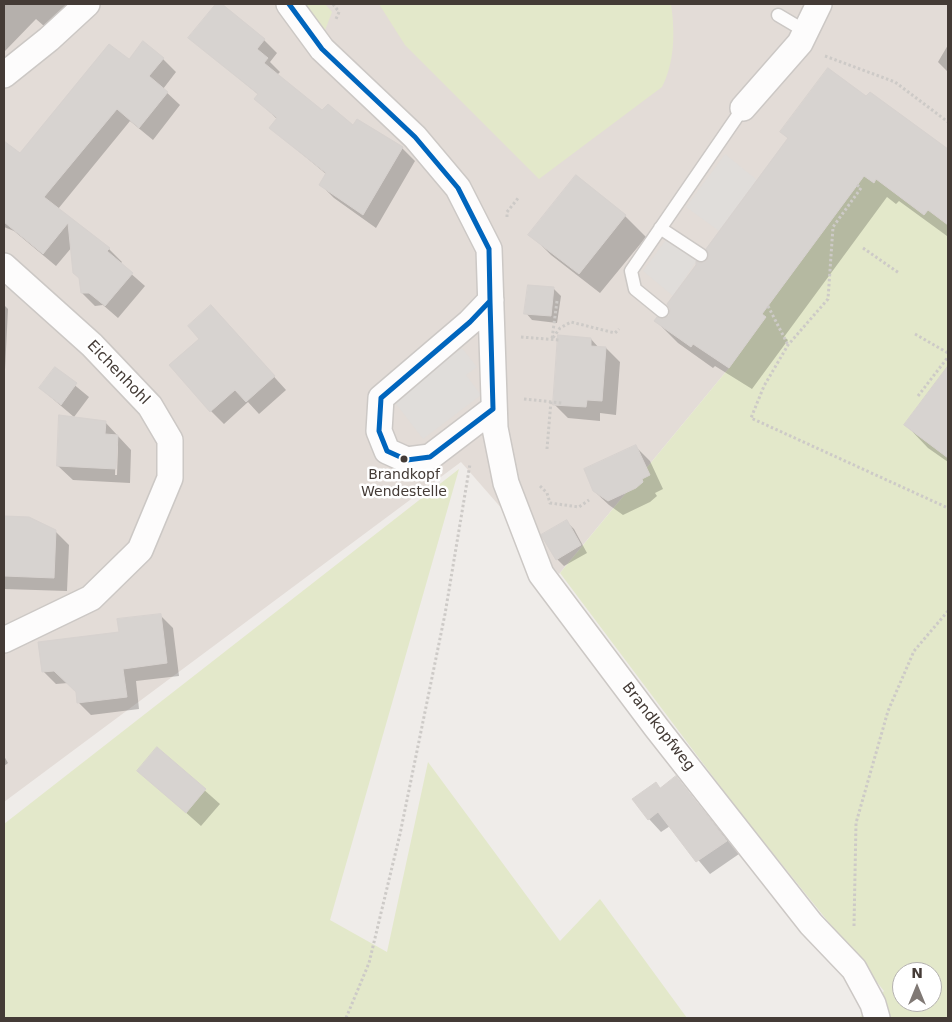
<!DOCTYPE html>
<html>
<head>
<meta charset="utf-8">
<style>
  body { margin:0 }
  #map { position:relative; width:952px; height:1022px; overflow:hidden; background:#efece9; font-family:"DejaVu Sans",sans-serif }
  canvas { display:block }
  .frame { position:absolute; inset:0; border:5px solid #443b36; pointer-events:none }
  .north { position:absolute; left:892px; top:962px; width:50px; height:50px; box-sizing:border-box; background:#fff; border:1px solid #b4b1af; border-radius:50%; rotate:0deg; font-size:14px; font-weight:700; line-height:20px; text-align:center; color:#443b36 }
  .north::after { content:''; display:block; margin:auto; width:18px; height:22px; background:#807975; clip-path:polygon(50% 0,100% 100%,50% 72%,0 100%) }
</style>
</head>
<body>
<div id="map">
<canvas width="952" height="1022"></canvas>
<div class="frame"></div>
<div class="north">N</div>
</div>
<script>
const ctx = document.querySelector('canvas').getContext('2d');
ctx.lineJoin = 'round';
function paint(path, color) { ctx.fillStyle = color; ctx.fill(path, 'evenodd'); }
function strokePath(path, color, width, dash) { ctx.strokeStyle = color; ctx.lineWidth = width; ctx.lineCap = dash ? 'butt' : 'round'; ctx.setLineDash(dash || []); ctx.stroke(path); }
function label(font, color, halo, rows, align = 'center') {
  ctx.font = font + ' "DejaVu Sans",sans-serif'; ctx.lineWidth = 5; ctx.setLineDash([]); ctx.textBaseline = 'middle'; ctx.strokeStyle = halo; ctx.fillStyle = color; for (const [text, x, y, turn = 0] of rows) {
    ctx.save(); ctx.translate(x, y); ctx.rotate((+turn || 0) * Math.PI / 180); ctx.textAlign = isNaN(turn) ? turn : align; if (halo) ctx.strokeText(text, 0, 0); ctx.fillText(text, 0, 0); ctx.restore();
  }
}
const residential = new Path2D(`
  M 4,4 L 948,4 L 948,484 L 729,368 L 559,574 L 461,462 L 4,802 Z`);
const green = new Path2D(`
  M 299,4 L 325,4 L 332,12 L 324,33 Z
  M 379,4 L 671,4 C 675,31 675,62 662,87 L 539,179 L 405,45 Z
  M 864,176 L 873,183 L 876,179 L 924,215 L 928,210 L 948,225 L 948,366 L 904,425 L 948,458 L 948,1018 L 859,1018 L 884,991 L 738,810 L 560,573 L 729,368 L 766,317 L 762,314 ZM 902,972 L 932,972 L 932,1002 L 902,1002 Z
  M 459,469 L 330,920 L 387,952 L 428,762 L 560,941 L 600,899 L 687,1018 L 4,1018 L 4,824 Z`);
const parking = new Path2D(`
  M 725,154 L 757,180 L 719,231 L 686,207 Z
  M 668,237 L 698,259 L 673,296 L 643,271 Z
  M 462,348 L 477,367 L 466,375 L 481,395 L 423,439 L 393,400 Z`);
const shadow = new Path2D(`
  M 4,4 L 78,4 L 52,33 L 36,19 L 4,52 Z
  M 218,4 L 264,40 L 277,53 L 270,62 L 280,72 L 277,75 L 323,112 L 402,148 L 415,161 L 376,228 L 334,198 L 321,185 L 326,174 L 271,128 L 277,119 L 256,99 L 259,95 L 190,38 Z
  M 948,45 L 948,72 L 938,62 Z
  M 163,59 L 176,72 L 163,89 L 180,105 L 153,140 L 130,121 L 58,209 L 109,249 L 122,262 L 120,264 L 145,286 L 118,318 L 103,305 L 95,306 L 82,293 L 81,278 L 72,247 L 56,266 L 14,231 L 4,227 L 4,145 L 5,144 L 20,155 L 129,61 Z
  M 870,93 L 948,151 L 948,234 L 947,236 L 899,201 L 896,204 L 887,197 L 784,337 L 788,340 L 752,389 L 715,366 L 713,368 L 678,343 L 656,321 L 665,320 L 670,316 L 701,264 L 708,261 L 789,139 L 782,132 L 867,98 Z
  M 576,177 L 625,216 L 646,237 L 600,293 L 551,255 L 530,234 Z
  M 554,289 L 561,296 L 557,323 L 532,320 L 526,313 Z
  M 4,305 L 8,309 L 5,370 L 4,369 Z
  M 211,307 L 286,390 L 259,414 L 248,402 L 224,424 L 211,411 L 201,339 Z
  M 591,339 L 599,348 L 606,348 L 620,362 L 616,415 L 600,413 L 600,421 L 568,418 L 554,404 Z
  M 55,369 L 89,397 L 74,417 L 40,388 Z
  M 948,369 L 948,462 L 928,448 L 906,425 Z
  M 105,422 L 131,450 L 130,483 L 73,480 L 58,466 ZM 116,443 L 118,446 L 117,475 L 115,475 Z
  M 636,447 L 650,461 L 663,489 L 655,493 L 657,496 L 650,502 L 623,515 L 609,505 L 594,491 Z
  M 4,517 L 28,518 L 55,531 L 69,545 L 67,591 L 4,589 Z
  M 567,522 L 574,529 L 587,553 L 564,566 L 557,559 Z
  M 160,615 L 173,628 L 179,676 L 136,681 L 139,709 L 91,715 L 78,702 L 77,692 L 68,683 L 56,684 L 43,671 Z
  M 158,749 L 220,804 L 201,826 L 139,771 Z
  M 4,756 L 8,763 L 4,766 Z
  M 676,777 L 739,854 L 710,874 L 670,826 L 661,832 L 649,819 L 656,784 L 661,789 Z`);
const building = new Path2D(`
  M 216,4 L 222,4 L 265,39 L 257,49 L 268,58 L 264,63 L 322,110 L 328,104 L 353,125 L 357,119 L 403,147 L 363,215 L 319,185 L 326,173 L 269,128 L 277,118 L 254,99 L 258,94 L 188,38 Z
  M 143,41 L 164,58 L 149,76 L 168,92 L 139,128 L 117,109 L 44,197 L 110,248 L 107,251 L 133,273 L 105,306 L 89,293 L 81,293 L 79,278 L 73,273 L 68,223 L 43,254 L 4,222 L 4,141 L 20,153 L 109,44 L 129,59 Z
  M 828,68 L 866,96 L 870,92 L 948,149 L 948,225 L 928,210 L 924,215 L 876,179 L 874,183 L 864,176 L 762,314 L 766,317 L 729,368 L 693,344 L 691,347 L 654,321 L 657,317 L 664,319 L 669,316 L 670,309 L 667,304 L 696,265 L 696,261 L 701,263 L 707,260 L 709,255 L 706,249 L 788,138 L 780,132 Z
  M 576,175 L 626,215 L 579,274 L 528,235 Z
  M 528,285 L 554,287 L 551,316 L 524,314 Z
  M 211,305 L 275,376 L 246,402 L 235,390 L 210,412 L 169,365 L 199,339 L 188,326 Z
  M 558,335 L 591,338 L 591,346 L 606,347 L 602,401 L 587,400 L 586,407 L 553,405 Z
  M 948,366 L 948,458 L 904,425 Z
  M 55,367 L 77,383 L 61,405 L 39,388 Z
  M 59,415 L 106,421 L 105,434 L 118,435 L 116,469 L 57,466 Z
  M 636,445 L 650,475 L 642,479 L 643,482 L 636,488 L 608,501 L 593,491 L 584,469 Z
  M 4,516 L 29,517 L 56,530 L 54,578 L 4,576 Z
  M 567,520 L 581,545 L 556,560 L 541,535 Z
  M 161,614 L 167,663 L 123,669 L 127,697 L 77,703 L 76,692 L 54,671 L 42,672 L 38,642 L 119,632 L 117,619 Z
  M 157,747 L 206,789 L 186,813 L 137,771 Z
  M 676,776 L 727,841 L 696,862 L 658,812 L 648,820 L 632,799 L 656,782 L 660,788 Z`);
const path = new Path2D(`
  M 333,4 L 339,12 L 336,19
  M 825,56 L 895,82 L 948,122
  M 857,185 L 861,188 L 833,227 L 828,299 L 788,345 L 764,386 L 751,418 L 948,508
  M 507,217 L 507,212 L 519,197
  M 863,248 L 899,273
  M 557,301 L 552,339 L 560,328 L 571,322 L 615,333 L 619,329
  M 768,306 L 788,345
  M 915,334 L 948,353
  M 521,337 L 559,340
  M 918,396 L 948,357
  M 524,399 L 562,403
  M 547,449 L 551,401
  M 540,486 L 547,493 L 550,503 L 579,507 L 589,500
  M 854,926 L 856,823 L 888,711 L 914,651 L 948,611
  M 346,1018 L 369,963 L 400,834 L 445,614 L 470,464`);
const service = new Path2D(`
  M 778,15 L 805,31
  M 660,228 L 701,255
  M 662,311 L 635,289 L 631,271 L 743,108`);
const minor = new Path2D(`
  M 289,4 L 322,49 L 415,137 L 458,188 L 489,249 L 495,428 L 506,483 L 541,574 L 656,727 L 811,924 L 854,969 L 873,1004 L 877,1018
  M 4,75 L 49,39 L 87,4
  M 743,108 L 800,43 L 819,4
  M 4,266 L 92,345 L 150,406 L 170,440 L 170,478 L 140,550 L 91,598 L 4,640
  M 491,300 L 470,322 L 381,398 L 379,431 L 387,451 L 407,460 L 430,457 L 493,409`);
const bus1 = new Path2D(`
  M 289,4 L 322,49 L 415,137 L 458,188 L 489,249
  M 489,249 L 490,301
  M 489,249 L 490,301
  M 490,301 L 493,409 L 430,457 L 407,460 L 387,451 L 379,431 L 381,398 L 470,322 Z`);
const markers = [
  [404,459,4.5,"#443b36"]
];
const busNames = [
  ["Brandkopf",404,475],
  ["Wendestelle",404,492]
];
const streetNames = [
  ["Eichenhohl",118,373,46],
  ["Brandkopfweg",658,727,52]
];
paint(residential, '#e3dcd7');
paint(green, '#e3e8ca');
paint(parking, '#e0ddda');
paint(shadow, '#0003');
paint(building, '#d7d3d0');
strokePath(building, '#d7d2cf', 1);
strokePath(service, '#ccc8c5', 15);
strokePath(minor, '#ccc8c5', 28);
strokePath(path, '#cdcac7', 3, [2.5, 2.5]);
strokePath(service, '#fdfcfc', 12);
strokePath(minor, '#fdfcfc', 25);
strokePath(bus1, '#0065bd', 5);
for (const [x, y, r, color] of markers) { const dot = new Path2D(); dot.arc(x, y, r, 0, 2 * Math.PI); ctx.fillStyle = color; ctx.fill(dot); strokePath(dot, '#fff', 2); }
label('14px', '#443b36', '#fff', busNames);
label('15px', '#443b36', '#fff', streetNames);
</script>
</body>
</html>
